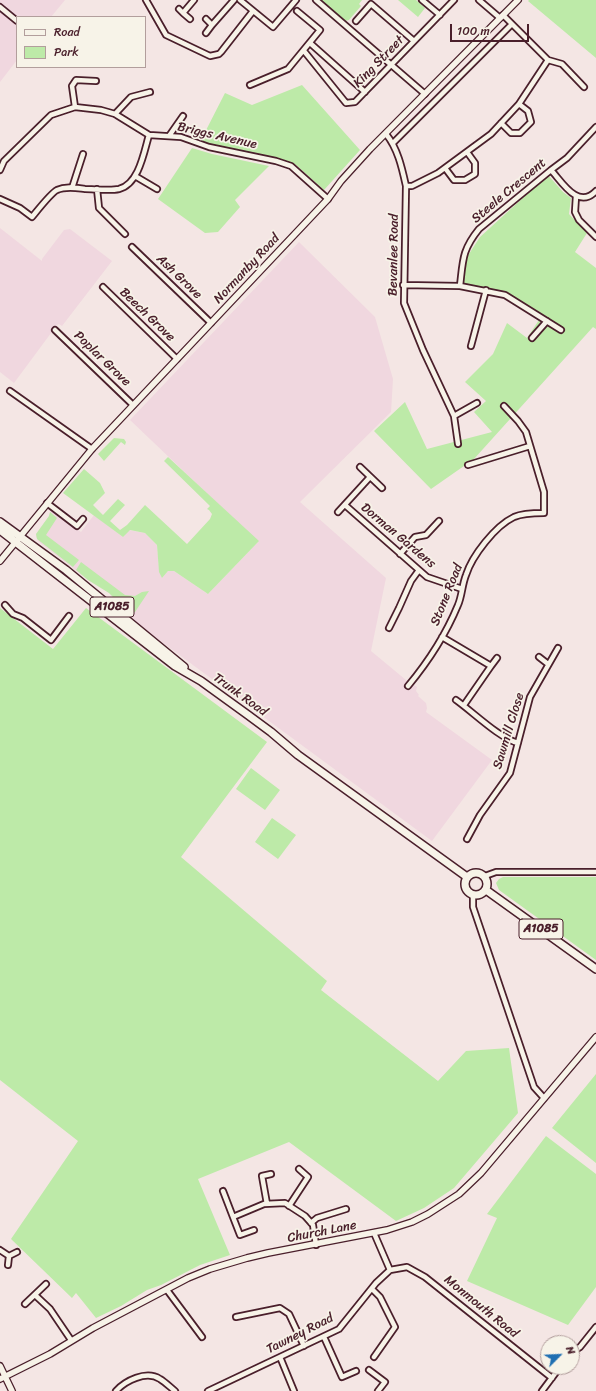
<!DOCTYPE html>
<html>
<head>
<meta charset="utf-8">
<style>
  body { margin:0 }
  #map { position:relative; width:596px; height:1391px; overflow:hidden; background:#f4e6e4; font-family:Sriracha,sans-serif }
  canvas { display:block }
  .legend { position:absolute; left:16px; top:16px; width:130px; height:52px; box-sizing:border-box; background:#f7f3e8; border:1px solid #b29e9c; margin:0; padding:5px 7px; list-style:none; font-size:12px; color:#4a1f2b }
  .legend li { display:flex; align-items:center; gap:8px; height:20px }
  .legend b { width:20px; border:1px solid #b29e9c }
  .north { position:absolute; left:540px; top:1335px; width:40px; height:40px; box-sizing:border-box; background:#f7f3e8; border:1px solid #b29e9c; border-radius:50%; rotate:66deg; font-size:11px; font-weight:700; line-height:16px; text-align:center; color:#4a1f2b }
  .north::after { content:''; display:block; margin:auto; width:14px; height:18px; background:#1f6fb2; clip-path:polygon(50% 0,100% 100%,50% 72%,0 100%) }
  .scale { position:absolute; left:450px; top:24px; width:79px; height:18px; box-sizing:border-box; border:2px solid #4a1f2b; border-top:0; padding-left:5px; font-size:12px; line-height:14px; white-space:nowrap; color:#4a1f2b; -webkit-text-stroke:3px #f7f3e8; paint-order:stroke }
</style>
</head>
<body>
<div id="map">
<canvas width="596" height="1391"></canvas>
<ul class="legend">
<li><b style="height:5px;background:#f7f3e8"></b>Road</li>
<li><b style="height:11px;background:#bdeaa8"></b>Park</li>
</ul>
<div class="north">N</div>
<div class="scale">100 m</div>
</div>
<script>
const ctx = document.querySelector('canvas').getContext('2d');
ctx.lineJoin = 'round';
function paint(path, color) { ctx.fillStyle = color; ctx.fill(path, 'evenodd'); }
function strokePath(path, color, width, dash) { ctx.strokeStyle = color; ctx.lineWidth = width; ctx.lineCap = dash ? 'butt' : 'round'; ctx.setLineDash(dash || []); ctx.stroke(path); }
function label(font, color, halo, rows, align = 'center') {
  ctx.font = font + ' Sriracha,sans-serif'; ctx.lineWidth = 3.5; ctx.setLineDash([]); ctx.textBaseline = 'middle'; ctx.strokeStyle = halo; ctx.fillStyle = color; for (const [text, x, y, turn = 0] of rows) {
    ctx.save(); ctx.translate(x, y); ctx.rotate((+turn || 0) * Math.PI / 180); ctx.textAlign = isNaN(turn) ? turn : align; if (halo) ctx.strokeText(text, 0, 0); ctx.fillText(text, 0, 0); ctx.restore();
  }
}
const built = new Path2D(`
  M 0,0 L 65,0 L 51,17 L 17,17 L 17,60 L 0,82 Z
  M 0,228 L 42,261 L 42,259 L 64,230 L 70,229 L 112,261 L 62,326 L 59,324 L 57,325 L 14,383 L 0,372 Z
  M 299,242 L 375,317 L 393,379 L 391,412 L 300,502 L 386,578 L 371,651 L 406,680 L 417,687 L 416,691 L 419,695 L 418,696 L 426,703 L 427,708 L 426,712 L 492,760 L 432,841 L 140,626 L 109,593 L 88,580 L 39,542 L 36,537 L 36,534 L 49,516 L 51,509 L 81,532 L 94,515 L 123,537 L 129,530 L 145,533 L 157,545 L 159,568 L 162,578 L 168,571 L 174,571 L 208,594 L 258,542 L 130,420 Z`);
const green = new Path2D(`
  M 321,0 L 362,0 L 359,4 L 361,6 L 349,20 L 345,21 Z
  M 398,0 L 416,0 L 425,8 L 418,17 Z
  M 529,0 L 596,0 L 596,58 L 528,1 Z
  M 302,85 L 360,150 L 324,190 L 296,165 L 275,158 L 200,142 L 225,93 L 252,105 Z
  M 192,148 L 212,154 L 269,166 L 235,200 L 240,207 L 218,232 L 205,233 L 158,199 Z
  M 548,175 L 563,192 L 571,198 L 569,214 L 587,233 L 575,252 L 596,268 L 596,329 L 593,327 L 474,459 L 431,489 L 374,431 L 405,402 L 427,449 L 492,432 L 474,412 L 486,401 L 465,382 L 493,354 L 507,323 L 527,338 L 541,317 L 504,293 L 484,288 L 463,286 L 467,257 L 480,237 Z
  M 114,438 L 124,439 L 126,442 L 125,445 L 121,442 L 104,461 L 98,454 Z
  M 168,457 L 259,541 L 208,594 L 174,571 L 168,571 L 162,578 L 159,572 L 157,545 L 145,533 L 130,530 L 123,537 L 63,493 L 84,469 L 100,483 L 105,493 L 93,505 L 103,515 L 118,499 L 125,505 L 110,521 L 120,530 L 127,525 L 145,505 L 187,544 L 210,519 L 212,514 L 209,510 L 207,509 L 210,506 L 164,461 Z
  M 50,512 L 57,518 L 46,535 L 79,560 L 73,567 L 37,539 L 36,534 L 49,516 Z
  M 81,562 L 125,595 L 135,596 L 142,592 L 149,591 L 135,612 L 131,614 L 121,605 L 109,593 L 88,580 L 76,570 Z
  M 0,608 L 53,649 L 86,608 L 267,742 L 181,857 L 327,981 L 321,990 L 438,1081 L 466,1051 L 509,1048 L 518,1113 L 454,1188 L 424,1208 L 396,1221 L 289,1142 L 198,1179 L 230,1255 L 200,1265 L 161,1285 L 147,1290 L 121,1306 L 96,1318 L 76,1293 L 72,1298 L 11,1239 L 78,1141 L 0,1080 Z
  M 251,768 L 280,790 L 265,810 L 236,789 Z
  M 272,818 L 296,835 L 278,859 L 255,842 Z
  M 503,877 L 596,877 L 596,960 L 499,890 L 496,883 L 499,879 Z
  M 596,1074 L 596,1163 L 552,1128 Z
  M 546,1136 L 596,1174 L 596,1287 L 568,1325 L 467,1281 L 497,1218 L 487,1214 Z`);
const minor = new Path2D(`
  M 146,0 L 166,35 L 210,56 L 219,54 L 221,52 L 253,11
  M 240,0 L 273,27 L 296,0
  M 316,0 L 425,94
  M 422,0 L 440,15
  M 479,0 L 500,18
  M 0,7 L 17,21
  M 179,9 L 183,13 L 194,0
  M 183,13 L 190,19
  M 503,15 L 548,60 L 562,64 L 584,87
  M 206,19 L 212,25 L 234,0
  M 356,21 L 371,4 L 414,41
  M 206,33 L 212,25
  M 310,43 L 365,92
  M 304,51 L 346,103 L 355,102 L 454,0
  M 250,85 L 288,69 L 320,30 L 297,11
  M 75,107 L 72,86 L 76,80 L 96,81
  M 115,114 L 131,97 L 150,92
  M 501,123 L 511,133 L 520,133 L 531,122 L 528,111 L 519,104
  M 386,134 C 398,149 402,168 406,186 L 404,303 L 423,350 L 454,416 L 458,444
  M 169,136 L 183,116
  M 393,143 L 512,24
  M 445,168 L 454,180 L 465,180 L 475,174 L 475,163 L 467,152
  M 0,170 L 4,161 L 51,115 L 75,107 L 101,110 L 115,114 L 149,135 L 181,137 L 209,147 L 276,161 L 291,166 L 328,199
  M 551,170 C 562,182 578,210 596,191
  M 135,176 L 157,189
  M 406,186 L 412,186 L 438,173 L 491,134 L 519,104 L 548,60
  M 72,188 L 83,154
  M 97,189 L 99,208 L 125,234
  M 576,196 L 575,212 L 579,220 L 596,237
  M 0,199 L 20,208 L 32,217 C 37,211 51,193 57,190 C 66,186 76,188 85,189 C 94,189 110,191 119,189 C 139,184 144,152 149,135
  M 132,247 L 211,323
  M 403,285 L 460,286 L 505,295 L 561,330
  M 460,286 C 463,260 462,250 479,229 L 551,170 L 567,158 L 596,127
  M 103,287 L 177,359
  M 55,330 L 133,405
  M 532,338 L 547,321
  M 471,346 L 486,290
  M 10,391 L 92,449
  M 454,416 L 477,403
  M 468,465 L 530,446
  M 360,467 L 382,488
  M 47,503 L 77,526 L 83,519
  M 345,505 L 427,577 L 462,589
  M 338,512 L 370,477
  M 400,554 L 415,537 L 426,535 L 439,521
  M 5,605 L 13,614 L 23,618 L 51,640 L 69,616
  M 389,628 L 399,608 L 411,581 L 419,570
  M 442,637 L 491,666 L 464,705
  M 539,657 L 548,664
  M 491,666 L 497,658
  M 408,686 C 428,662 446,634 458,605 C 462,596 462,585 466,575 C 472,556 495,526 514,517 C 523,513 534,513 544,513 L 544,492 L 526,432 L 518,421 L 504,406
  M 456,700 C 473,712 499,738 518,743
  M 467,839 L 480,815 L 510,773 L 530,697 L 558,648
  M 485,876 L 496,872 L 596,872
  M 473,895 L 473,907 L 534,1087 L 544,1098
  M 223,1191 L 233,1217 L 264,1204 L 285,1203 L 305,1216 L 313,1225 L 316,1245
  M 267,1204 L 262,1176 L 271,1174
  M 289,1206 L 308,1177 L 299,1169
  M 233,1217 L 240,1235 L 254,1230
  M 311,1223 L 317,1218 L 346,1209
  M 0,1250 L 9,1256 L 17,1252
  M 8,1265 L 9,1256
  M 390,1270 L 407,1267 L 425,1277 L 552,1378
  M 372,1289 L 380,1297 L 395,1327 L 374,1357
  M 167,1290 L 202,1337
  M 35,1295 L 50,1309 L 71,1340
  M 25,1304 L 46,1284
  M 236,1317 L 280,1308 L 289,1314 L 304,1346
  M 324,1337 L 342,1377 L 356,1371
  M 572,1352 L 580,1347 L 596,1327
  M 280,1357 L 294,1391
  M 369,1370 L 385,1382 L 378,1391
  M 116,1391 C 125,1381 146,1370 160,1379 C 165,1382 170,1387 175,1391
  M 208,1391 L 339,1329 L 376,1283 L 390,1270 L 374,1233
  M 542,1391 L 560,1367`);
const tertiary = new Path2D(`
  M 0,561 L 92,449 L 328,199 L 341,181 L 370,149 L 518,0
  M 0,1366 L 12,1391
  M 0,1379 L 50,1354 L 93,1328 L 188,1278 L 210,1269 L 247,1258 L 268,1253 L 387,1230 L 412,1222 L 428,1214 L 459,1194 L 481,1173 L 596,1037`);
const primary = new Path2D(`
  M 0,522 L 66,570 L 184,667
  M 0,530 L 175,666 L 201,681 L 248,715 L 271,732 L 298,755 L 467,877
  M465 884a11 11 0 1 1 22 0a11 11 0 1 1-22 0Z
  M 486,890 L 596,969`);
const shields = [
  [112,607,44],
  [541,929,44]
];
const shieldNames = [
  ["A1085",112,607],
  ["A1085",541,929]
];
const streetNames = [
  ["King Street",379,62,-46],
  ["Briggs Avenue",217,136,13],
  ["Steele Crescent",509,191,-40],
  ["Bevanlee Road",394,255,-89],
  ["Normanby Road",247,269,-47],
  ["Ash Grove",179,277,44],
  ["Beech Grove",147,315,44],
  ["Poplar Grove",102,359,44],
  ["Dorman Gardens",398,536,40],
  ["Stone Road",447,595,-68],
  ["Trunk Road",240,695,36],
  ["Sawmill Close",509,731,-73],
  ["Church Lane",322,1232,-11],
  ["Monmouth Road",481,1307,39],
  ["Tawney Road",300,1334,-27]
];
paint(built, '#f0d7df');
paint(green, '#bdeaa8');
strokePath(minor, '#4a1f2b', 8);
strokePath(tertiary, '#4a1f2b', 8);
strokePath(primary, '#4a1f2b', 10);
strokePath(minor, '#f7f3e8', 4.5);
strokePath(tertiary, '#f7f3e8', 5.5);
strokePath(primary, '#f7f3e8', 7);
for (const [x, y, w] of shields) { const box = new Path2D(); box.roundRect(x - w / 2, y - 10, w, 20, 3); ctx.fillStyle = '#f7f3e8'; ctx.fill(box); strokePath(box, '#4a1f2b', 1); }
label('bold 12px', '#4a1f2b', null, shieldNames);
label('13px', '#4a1f2b', '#f7f3e8', streetNames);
</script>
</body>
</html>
